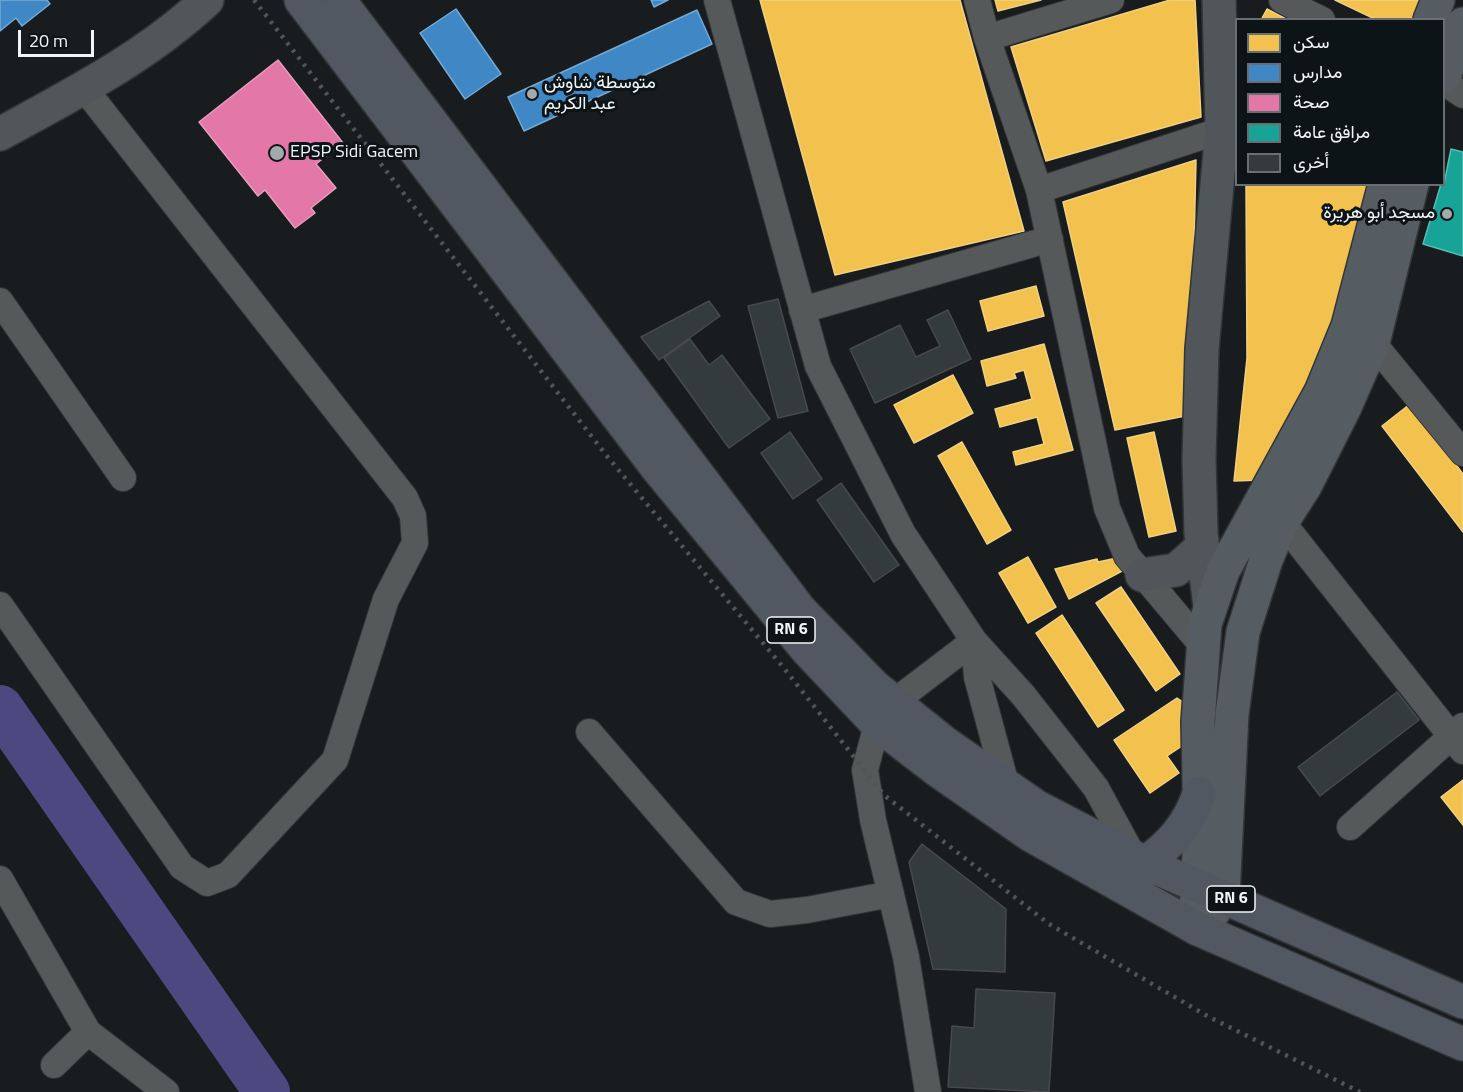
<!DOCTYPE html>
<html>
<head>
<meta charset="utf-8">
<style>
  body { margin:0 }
  #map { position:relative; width:1463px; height:1092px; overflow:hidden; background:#181c1e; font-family:"Titillium Web",Vazirmatn,sans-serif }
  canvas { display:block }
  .legend { position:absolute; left:1235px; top:18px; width:210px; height:168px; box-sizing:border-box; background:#0d1417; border:2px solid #686e71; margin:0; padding:8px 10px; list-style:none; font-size:18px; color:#f0f5f7 }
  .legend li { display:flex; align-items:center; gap:12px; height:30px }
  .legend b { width:30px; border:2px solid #686e71 }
  .scale { position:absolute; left:18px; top:30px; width:76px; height:27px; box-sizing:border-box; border:3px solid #f0f5f7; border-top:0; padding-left:8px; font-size:18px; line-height:21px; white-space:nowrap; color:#f0f5f7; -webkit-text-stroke:4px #0d1417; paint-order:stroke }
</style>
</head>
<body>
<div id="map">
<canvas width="1463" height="1092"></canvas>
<ul class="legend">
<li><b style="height:16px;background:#f2c14e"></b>سكن</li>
<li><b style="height:16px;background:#3f88c5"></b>مدارس</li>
<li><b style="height:16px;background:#e377a8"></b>صحة</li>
<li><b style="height:16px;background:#17a398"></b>مرافق عامة</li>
<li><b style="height:16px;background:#333b3d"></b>أخرى</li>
</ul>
<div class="scale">20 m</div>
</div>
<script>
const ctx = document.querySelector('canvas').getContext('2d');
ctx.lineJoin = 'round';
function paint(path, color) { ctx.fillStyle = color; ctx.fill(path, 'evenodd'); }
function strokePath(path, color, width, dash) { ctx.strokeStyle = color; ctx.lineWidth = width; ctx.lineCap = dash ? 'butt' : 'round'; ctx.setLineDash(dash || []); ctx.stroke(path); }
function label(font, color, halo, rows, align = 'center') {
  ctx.font = font + ' "Titillium Web",Vazirmatn,sans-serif'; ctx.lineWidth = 6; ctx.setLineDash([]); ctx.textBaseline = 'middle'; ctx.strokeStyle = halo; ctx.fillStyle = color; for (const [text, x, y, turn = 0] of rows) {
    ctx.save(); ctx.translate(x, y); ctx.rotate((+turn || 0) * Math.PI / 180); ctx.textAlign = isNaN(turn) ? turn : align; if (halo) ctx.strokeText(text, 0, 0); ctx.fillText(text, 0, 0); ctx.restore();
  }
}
const homes = new Path2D(`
  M 760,0 L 960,0 L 1024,231 L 835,275 Z
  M 995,0 L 1041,0 L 998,11 Z
  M 1170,0 L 1195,0 L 1201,117 L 1046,161 L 1011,47 Z
  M 1335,0 L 1421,0 L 1414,20 L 1377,20 Z
  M 1267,9 L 1288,20 L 1261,20 Z
  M 1196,160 L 1190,415 L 1115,430 L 1063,202 Z
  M 1246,184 L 1367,184 L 1324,364 L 1262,480 L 1234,481 L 1247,358 Z
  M 1036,286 L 1044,316 L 988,331 L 980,301 Z
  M 1044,344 L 1073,450 L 1016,465 L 1013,452 L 1044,444 L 1037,417 L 1000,427 L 995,409 L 1032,399 L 1024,370 L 1014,373 L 1016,378 L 987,386 L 981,361 Z
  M 953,375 L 973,413 L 914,443 L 894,405 Z
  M 1410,404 L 1463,474 L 1463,532 L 1382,426 Z
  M 1154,432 L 1176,531 L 1149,537 L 1127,438 Z
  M 962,442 L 1011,530 L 987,544 L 938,456 Z
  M 1028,557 L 1056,607 L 1028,623 L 999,573 Z
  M 1117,558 L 1124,570 L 1069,599 L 1055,569 L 1097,559 L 1098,562 Z
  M 1121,587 L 1180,674 L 1156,691 L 1096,603 Z
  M 1062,615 L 1124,710 L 1098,727 L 1036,633 Z
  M 1177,698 L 1183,702 L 1182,746 L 1167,756 L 1179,773 L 1150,793 L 1114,740 Z
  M 1463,780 L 1463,825 L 1441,797 Z`);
const schools = new Path2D(`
  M 0,0 L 47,0 L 50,4 L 22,26 L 16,18 L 0,31 Z
  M 651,0 L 668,0 L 654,7 Z
  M 456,9 L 501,74 L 465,99 L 420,33 Z
  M 697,10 L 712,44 L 524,131 L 508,97 Z`);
const health = new Path2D(`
  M 278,60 L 343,143 L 316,164 L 336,188 L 311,208 L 315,213 L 295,228 L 265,190 L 258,196 L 199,122 Z`);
const public = new Path2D(`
  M 1451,149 L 1463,152 L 1463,256 L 1423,244 L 1441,184 L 1444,184 Z`);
const river = new Path2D(`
  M 0,708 L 267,1092`);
const building = new Path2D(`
  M 778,299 L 808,411 L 778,418 L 748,306 Z
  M 709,301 L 720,316 L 659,360 L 641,337 Z
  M 948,310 L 971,359 L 875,403 L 850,349 L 900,325 L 916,357 L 940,346 L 927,320 Z
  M 690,339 L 709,365 L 722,355 L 770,419 L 729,448 L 664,358 Z
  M 790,432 L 822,479 L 793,499 L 761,453 Z
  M 841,483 L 899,565 L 874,582 L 817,500 Z
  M 1397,692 L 1419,720 L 1320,796 L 1298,767 Z
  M 922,844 L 1006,909 L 1005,972 L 933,969 L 909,862 Z
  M 976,989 L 1055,993 L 1049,1092 L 948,1087 L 952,1026 L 974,1028 Z`);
const street = new Path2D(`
  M 717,0 L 818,366 L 903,534 L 974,641 L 894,702 L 877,724 L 865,770 L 873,820 L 906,957 L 928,1092
  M 977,0 L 987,38 L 1039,190 L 1107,508 L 1127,556 L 1202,645
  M 1282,0 L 1322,20
  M 987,38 L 1111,0
  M 1444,82 L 1463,95
  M 1039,190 L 1222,130
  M 0,301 L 123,478
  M 802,310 L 1050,239
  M 1361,335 L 1373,343 L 1463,453
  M 1269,511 L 1282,522 L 1463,751
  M 0,605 L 182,867 L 207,883 L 228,875 L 335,760 L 386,599 L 415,543 L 413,516 L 405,498 L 84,88
  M 589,732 L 736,902 L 770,914 L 807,910 L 891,894
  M 1008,792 L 977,677 L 974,641 L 1023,695 L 1096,788 L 1134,858
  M 1350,827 L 1463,726
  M 0,879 L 88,1032 L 166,1092
  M 54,1065 L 88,1032`);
const secondary = new Path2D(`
  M 0,134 C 73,94 146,57 207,0
  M 1142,575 L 1176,570 L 1202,547
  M 1210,607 L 1201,533 L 1199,459 L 1202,349 L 1222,130 L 1219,0`);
const primary = new Path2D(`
  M 1430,20 L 1438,0
  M 1444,77 L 1463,24
  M 1196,912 L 1200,833 L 1198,722 L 1205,624 L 1223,571 L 1321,392 L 1348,326 L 1385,184
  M 1198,929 L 1213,913 L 1223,896 L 1232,714 L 1243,632 L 1266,560 L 1282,522 L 1305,486 L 1345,407 L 1373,343 L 1412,184`);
const highway = new Path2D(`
  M 301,0 L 658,469 L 808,651 L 877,724 L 937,770 L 1029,834 L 1198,929 L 1463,1044
  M 339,0 L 800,610 L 874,686 L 945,743 L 1037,807 L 1145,863 L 1463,1002
  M 1145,863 C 1171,845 1189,824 1199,794`);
const rail = new Path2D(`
  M 254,0 L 606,455 L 783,667 L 884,795 L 1049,924 L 1209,1017 L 1360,1092`);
const markers = [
  [532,94,6,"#a4a9ab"],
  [277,153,8,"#a4a9ab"],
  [1447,214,6,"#a4a9ab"]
];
const shields = [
  [791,630,48],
  [1231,899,48]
];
const shieldNames = [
  ["RN 6",791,630],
  ["RN 6",1231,899]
];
const poiNames = [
  ["متوسطة شاوش",544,84],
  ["عبد الكريم",544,105],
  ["EPSP Sidi Gacem",290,153],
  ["مسجد أبو هريرة",1435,214,"right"]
];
paint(homes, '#f2c14e');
strokePath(homes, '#f1d181', 1.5);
paint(schools, '#3f88c5');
strokePath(schools, '#74a9d4', 1.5);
paint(health, '#e377a8');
strokePath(health, '#e79dc0', 1.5);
paint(public, '#17a398');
strokePath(public, '#58bcb4', 1.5);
strokePath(river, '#4d4880', 46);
paint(building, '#333b3d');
strokePath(building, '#474a4b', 1.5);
strokePath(street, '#323537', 28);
strokePath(secondary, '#323537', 36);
strokePath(primary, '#323537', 36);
strokePath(highway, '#323537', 36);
strokePath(street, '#56595a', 26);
strokePath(secondary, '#51565a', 33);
strokePath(primary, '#555c62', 33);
strokePath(highway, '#525861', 33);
strokePath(rail, '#525556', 4.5, [3, 6]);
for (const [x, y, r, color] of markers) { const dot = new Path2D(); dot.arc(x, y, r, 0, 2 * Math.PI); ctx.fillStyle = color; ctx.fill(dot); strokePath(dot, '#0d1417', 2); }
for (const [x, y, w] of shields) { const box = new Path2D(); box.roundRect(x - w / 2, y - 13, w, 26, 4.5); ctx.fillStyle = '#0d1417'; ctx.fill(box); strokePath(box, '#f0f5f7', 1.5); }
label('bold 16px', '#f0f5f7', null, shieldNames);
label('18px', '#f0f5f7', '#0d1417', poiNames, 'left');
</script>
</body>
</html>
